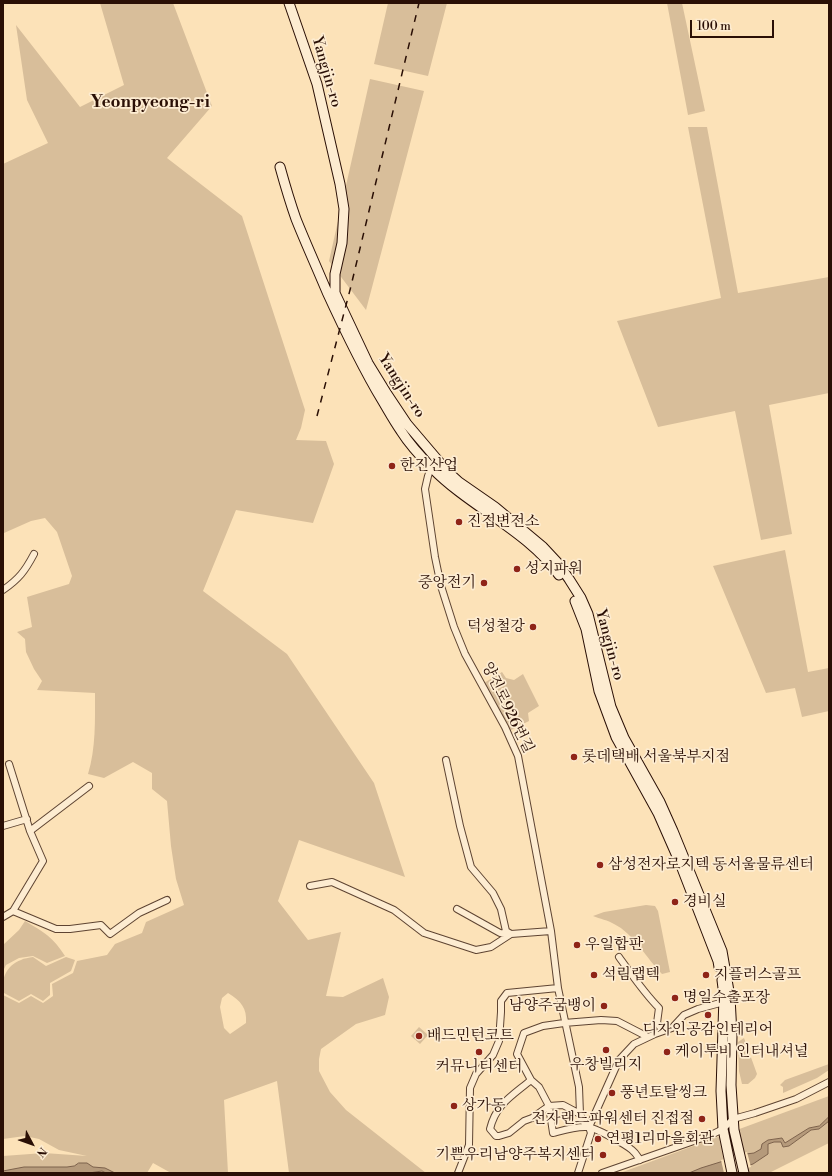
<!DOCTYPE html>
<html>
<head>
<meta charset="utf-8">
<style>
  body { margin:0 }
  #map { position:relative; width:832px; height:1176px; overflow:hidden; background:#fce2b8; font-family:"Libre Bodoni",serif }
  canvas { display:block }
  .frame { position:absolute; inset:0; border:4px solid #2a0f05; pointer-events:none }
  .north { position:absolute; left:12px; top:1124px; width:40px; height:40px; -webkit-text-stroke:3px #fdecd1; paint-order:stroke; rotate:131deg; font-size:11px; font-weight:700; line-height:16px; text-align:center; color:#2a0f05 }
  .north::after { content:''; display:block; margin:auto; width:14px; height:18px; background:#2a0f05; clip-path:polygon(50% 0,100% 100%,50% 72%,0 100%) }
  .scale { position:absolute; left:690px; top:20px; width:84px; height:18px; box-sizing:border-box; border:2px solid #2a0f05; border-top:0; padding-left:5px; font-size:12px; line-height:14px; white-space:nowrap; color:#2a0f05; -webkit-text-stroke:3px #fdecd1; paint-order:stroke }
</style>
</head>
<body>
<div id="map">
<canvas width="832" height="1176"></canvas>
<div class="frame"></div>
<div class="north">N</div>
<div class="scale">100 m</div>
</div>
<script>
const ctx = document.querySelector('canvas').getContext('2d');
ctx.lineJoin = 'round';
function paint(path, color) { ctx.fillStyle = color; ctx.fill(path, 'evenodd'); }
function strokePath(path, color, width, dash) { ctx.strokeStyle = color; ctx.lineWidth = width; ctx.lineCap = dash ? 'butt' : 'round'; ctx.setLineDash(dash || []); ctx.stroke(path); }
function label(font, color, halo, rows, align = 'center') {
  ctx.font = font + ' "Libre Bodoni","Noto Serif KR",serif'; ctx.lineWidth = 3.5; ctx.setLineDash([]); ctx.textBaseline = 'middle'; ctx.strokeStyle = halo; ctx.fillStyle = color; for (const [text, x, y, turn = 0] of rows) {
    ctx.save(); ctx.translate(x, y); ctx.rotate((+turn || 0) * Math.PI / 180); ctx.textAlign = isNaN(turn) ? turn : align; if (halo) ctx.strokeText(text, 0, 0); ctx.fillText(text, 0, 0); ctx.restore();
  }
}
const green = new Path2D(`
  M 100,3 L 173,3 L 212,106 L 167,158 L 242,216 L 305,410 L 301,428 L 296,440 L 326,441 L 334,464 L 313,523 L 236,510 L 203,591 L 287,654 L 374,783 L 405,877 L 299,840 L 278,901 L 308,940 L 341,932 L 326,996 L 343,997 L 383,978 L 389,997 L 385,1015 L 356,1024 L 321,1049 L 319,1059 L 319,1071 L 330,1092 L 346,1110 L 426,1173 L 289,1173 L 277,1081 L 224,1100 L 228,1173 L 171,1173 L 153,1163 L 147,1173 L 3,1173 L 3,1156 L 44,1153 L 87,1156 L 59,1150 L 39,1139 L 25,1136 L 3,1139 L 3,995 L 19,1003 L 31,996 L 43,1003 L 53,996 L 52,984 L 73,973 L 77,961 L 107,955 L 115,944 L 142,933 L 146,922 L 184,905 L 176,879 L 171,846 L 167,801 L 152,789 L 152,773 L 133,762 L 104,778 L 88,774 C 96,748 95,720 95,693 L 37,690 L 42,681 L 34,669 L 26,652 L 25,639 L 17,632 L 32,627 L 27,597 L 69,584 L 72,576 L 57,532 L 45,518 L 31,521 L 4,533 L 3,530 L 3,164 L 48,143 L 27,100 L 16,25 L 80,107 L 124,85 ZM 228,993 C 241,1001 247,1008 246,1023 L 230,1034 L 224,1028 L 220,1007 L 222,998 Z
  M 388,3 L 447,3 L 428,76 L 374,64 Z
  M 667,3 L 682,3 L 705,111 L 688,115 Z
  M 370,79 L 424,91 L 366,310 L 329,261 Z
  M 688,127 L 707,127 L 738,293 L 829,277 L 829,393 L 769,405 L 792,534 L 761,540 L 735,411 L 658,427 L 617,321 L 721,298 Z
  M 785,550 L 808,672 L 829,668 L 829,711 L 802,717 L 795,688 L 766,693 L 713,566 Z
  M 502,672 L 506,678 L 514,680 L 523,674 L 539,706 L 528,713 L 529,721 L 509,731 L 484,683 Z
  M 646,905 L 655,906 L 658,911 L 670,972 L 662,974 C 647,959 633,933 614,924 C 608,920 600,919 593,916 L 604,912 Z
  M 25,921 C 44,932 53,937 65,956 L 47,963 L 33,956 L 19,958 L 6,965 L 3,971 L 3,945 L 19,930 Z
  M 33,957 L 46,966 L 66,957 L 75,960 L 71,971 L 50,983 L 50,995 L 43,1001 L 31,994 L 19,1001 L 4,993 C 0,979 7,965 21,960 C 24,958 29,958 33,957 Z
  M 419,1027 L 428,1035 L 420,1044 L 411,1036 Z
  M 744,1038 L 757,1074 L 755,1078 L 748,1084 L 742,1084 L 739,1071 L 738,1042 Z
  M 829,1064 L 829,1070 L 817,1078 L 783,1093 L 783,1087 L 780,1085 L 785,1080 Z
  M 829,1096 L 829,1117 L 819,1126 L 809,1128 L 785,1144 L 782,1138 L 768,1140 L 753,1163 L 767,1154 L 768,1144 L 774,1142 L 781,1142 L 783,1147 L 789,1146 L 811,1130 L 819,1129 L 829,1121 L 829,1143 L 769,1173 L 620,1173 Z`);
const water = new Path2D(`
  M 829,1117 L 829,1121 L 819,1129 L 811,1130 L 789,1146 L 783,1147 L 781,1142 L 774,1142 L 768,1144 L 768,1154 L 753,1164 L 722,1173 L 689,1173 L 701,1168 L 746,1154 L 754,1153 L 761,1149 L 762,1144 L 768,1140 L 782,1138 L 785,1143 L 809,1128 L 819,1126 Z
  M 79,1163 L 87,1163 L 93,1167 L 105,1168 L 115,1173 L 106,1173 L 102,1171 L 89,1173 L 3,1173 L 3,1171 L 24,1167 L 67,1167 L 74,1166 Z`);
const pier = new Path2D(`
  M 747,1152 L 751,1167 L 729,1173 L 724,1173 L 721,1160 Z`);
const minor = new Path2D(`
  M 432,465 L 428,476 L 425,489 L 435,557 L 441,586 L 454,627 L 465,654 L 505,727 L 518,756 L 551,931 L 558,988 L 579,1087 L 580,1114 L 586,1126 L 589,1127
  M 3,590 C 19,579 25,571 34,554
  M 446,760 L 460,826 L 471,867 L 493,893 L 501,909 L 506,931 L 511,934 L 551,931
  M 9,764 L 30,831 L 43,861 L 13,911
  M 3,826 L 27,819
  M 30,831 L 89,786
  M 310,886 L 332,882 L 394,910 L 424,933 L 476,950 L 491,947 L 511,934
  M 457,909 L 500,933 L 509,934
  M 3,917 L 13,911 L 56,929 L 70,929 L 101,925 L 110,934 L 139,913 L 167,900
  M 619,957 C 632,975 644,993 659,1008 L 657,1023 L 663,1031
  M 531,1080 C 512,1096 496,1104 490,1129 L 496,1136 L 499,1136 L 509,1133 L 524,1121 L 532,1118 L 549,1106 L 553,1133 C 564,1130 576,1126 588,1127 C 596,1128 625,1144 632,1150 C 636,1153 638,1157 640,1160
  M 580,1114 L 563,1105 L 549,1106 L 539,1087 L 531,1080 L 517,1054 L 524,1033 L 543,1026 L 564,1023 L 601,1020 L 617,1021 L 648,1037
  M 458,1173 L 469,1145 L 470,1088 L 476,1074 L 493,1055 L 499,1041 L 501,1012 L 501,1001 L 507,993 L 558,988
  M 578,1173 L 591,1133 L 589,1127 L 619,1060 L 634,1044 L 655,1034 L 672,1028 L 684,1015 L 698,1009 L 724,1002
  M 602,1173 L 711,1135 L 723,1129 L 733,1119 L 755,1113 L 796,1099 L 829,1082`);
const secondary = new Path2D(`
  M 289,3 L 317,84 L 340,184 L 344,209 L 342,243 L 335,274 L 335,293 L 368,363 L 387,394 L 407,424 L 447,471 L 459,482 L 495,507 L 543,547 L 557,562 L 569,579 L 581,598 L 588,614 L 611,707 L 624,738 L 660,802 L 673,831 L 722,951 L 730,997 L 732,1035 L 731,1085 L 734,1130 L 744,1173
  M 280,167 C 285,185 290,202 296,219 C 306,244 317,268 327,292 C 344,329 361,365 382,400 C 388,410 394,421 401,431 C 408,442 422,458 432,468 C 470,507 528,531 559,575
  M 575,601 L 586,629 L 599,691 L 616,737 L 658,813 L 680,863 L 718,961 L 719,967
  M 722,980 L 724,996 L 721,1091 L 723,1129 L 732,1173`);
const rail = new Path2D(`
  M 317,416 L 350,290 L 419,3`);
const markers = [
  [392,466,4,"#8f2418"],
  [459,522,4,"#8f2418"],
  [517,569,4,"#8f2418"],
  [484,583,4,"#8f2418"],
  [533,627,4,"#8f2418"],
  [574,757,4,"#8f2418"],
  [600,865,4,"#8f2418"],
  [675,902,4,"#8f2418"],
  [577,945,4,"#8f2418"],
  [594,975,4,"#8f2418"],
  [706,975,4,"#8f2418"],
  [675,998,4,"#8f2418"],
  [604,1006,4,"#8f2418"],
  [708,1015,4,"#8f2418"],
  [419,1036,4,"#8f2418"],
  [606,1050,4,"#8f2418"],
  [479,1052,4,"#8f2418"],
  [667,1052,4,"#8f2418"],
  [612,1093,4,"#8f2418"],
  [454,1106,4,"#8f2418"],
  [702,1119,4,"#8f2418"],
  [598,1139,4,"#8f2418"],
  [603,1155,4,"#8f2418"]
];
const streetNames = [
  ["Yangjin-ro",326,72,74],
  ["Yangjin-ro",401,386,57],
  ["Yangjin-ro",609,645,75],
  ["양진로926번길",507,708,64]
];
const poiNames = [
  ["한진산업",400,466],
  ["진접변전소",467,522],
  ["성지파워",525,569],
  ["중앙전기",476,583,"right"],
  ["덕성철강",525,627,"right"],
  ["롯데택배 서울북부지점",582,757],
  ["삼성전자로지텍 동서울물류센터",608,865],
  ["경비실",683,902],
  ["우일합판",585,945],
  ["석림랩텍",602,975],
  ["지플러스골프",714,975],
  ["명일수출포장",683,998],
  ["남양주굼뱅이",596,1006,"right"],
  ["디자인공감인테리어",708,1030,"center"],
  ["배드민턴코트",427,1036],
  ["케이투비 인터내셔널",675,1052],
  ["우창빌리지",606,1065,"center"],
  ["커뮤니티센터",479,1067,"center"],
  ["풍년토탈씽크",620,1093],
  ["상가동",462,1106],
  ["전자랜드파워센터 진접점",694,1119,"right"],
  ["연평1리마을회관",606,1139],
  ["기쁜우리남양주복지센터",595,1155,"right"]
];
const quarterNames = [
  ["Yeonpyeong-ri",150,103]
];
paint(green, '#d8be9a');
paint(water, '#b59a7b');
strokePath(water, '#7d624c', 1);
paint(pier, '#fce2b8');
strokePath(minor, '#5e4432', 8);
strokePath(secondary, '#2a0f05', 11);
strokePath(minor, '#fdecd1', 6);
strokePath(secondary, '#fdecd1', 9);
strokePath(rail, '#2a0f05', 1.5, [7, 7]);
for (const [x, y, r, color] of markers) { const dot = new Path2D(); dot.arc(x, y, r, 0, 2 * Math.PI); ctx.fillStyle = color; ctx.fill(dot); strokePath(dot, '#fdecd1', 1.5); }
label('15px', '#2a0f05', '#fdecd1', streetNames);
label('15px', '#2a0f05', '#fdecd1', poiNames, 'left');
label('bold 17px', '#2a0f05', '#fdecd1', quarterNames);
</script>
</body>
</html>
